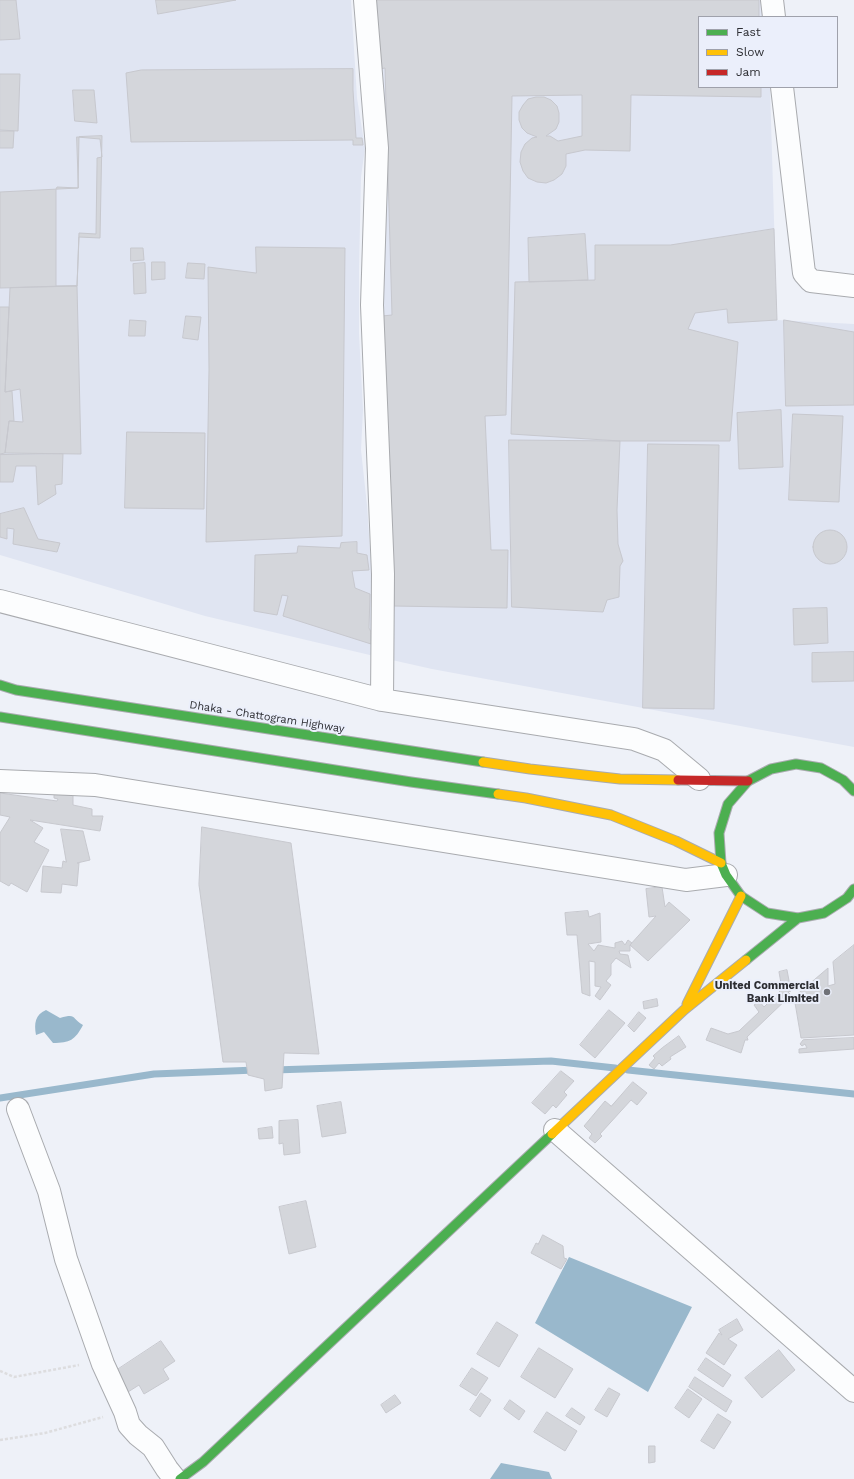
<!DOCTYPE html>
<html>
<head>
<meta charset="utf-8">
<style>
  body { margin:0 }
  #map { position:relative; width:854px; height:1479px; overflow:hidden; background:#eef1f8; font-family:"Work Sans",sans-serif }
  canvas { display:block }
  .legend { position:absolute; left:698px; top:16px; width:140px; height:72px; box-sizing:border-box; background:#ebeffb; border:1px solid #9fa1ab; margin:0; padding:5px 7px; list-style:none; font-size:12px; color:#2c2d32 }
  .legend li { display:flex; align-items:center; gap:8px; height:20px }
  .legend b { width:20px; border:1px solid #9fa1ab }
</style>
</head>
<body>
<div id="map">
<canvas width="854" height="1479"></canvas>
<ul class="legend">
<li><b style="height:5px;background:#4caf50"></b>Fast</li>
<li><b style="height:5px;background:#ffc107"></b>Slow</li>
<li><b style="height:5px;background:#c62828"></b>Jam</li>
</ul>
</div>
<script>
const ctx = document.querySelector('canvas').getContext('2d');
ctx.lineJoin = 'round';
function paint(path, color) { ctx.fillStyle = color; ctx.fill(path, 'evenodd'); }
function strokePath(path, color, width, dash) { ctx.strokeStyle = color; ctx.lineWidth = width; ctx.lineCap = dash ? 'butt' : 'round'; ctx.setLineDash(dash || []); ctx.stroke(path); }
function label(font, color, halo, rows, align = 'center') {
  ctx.font = font + ' "Work Sans",sans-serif'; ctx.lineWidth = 4; ctx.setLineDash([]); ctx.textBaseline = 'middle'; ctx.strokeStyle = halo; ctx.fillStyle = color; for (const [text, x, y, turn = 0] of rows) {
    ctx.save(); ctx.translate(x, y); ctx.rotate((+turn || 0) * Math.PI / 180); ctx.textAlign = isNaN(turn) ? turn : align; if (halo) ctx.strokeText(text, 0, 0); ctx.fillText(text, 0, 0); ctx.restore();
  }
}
const built = new Path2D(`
  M 0,0 L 351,0 L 357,98 L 365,148 L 361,177 L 359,272 L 359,333 L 363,410 L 361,450 L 367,505 L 376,637 L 374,656 L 205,616 L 0,555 Z
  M 361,0 L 766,0 L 768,17 L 699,17 L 699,87 L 770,87 L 777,320 L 854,324 L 854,747 L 432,669 L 383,658 L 385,648 Z`);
const water = new Path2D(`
  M 46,1010 L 60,1018 C 77,1013 71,1018 83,1025 C 75,1040 70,1043 53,1043 L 44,1032 L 36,1035 C 34,1023 35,1015 46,1010 Z
  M 569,1257 L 692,1307 L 648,1392 L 535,1323 Z
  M 501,1463 L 549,1472 L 552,1479 L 490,1479 Z`);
const stream = new Path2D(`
  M 274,1070 L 551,1061 L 615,1068
  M 628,1070 L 854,1094
  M 0,1098 L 154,1074 L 256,1070`);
const building = new Path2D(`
  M 0,0 L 16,0 L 20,39 L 0,40 Z
  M 156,0 L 236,0 L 158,14 Z
  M 377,0 L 759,0 L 759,17 L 699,17 L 699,87 L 761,87 L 761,97 L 631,95 L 630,151 L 585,150 L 566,154 L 566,166 L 562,174 L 554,180 L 546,183 L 537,182 L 528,178 L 523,171 L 520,162 L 521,152 L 525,144 L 532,138 L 537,137 L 527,133 L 522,128 L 519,120 L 519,112 L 523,105 L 528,99 L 536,97 L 544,97 L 551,100 L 557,106 L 559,113 L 559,122 L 556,129 L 546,136 L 550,136 L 558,141 L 582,136 L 582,95 L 512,96 L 506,415 L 485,416 L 491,550 L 508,550 L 507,608 L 394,606 L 382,316 L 392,315 L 385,68 L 380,69 Z
  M 353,69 L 353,90 L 356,138 L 362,138 L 363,145 L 353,145 L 353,140 L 131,142 L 126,73 L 141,70 Z
  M 0,74 L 20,74 L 18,131 L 0,130 Z
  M 73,90 L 94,90 L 97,123 L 75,121 Z
  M 0,131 L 14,131 L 13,148 L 0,148 Z
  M 102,136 L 100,238 L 79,237 L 77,286 L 0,288 L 0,192 L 78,188 L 79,137 Z
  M 77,137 L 100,139 L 102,157 L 97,158 L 97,165 L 96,234 L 79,233 L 77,286 L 56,286 L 56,189 L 57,187 L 78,188 Z
  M 774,229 L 777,320 L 728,323 L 727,309 L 695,313 L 688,329 L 738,342 L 730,441 L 620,441 L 511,434 L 515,282 L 595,280 L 595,245 L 670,245 Z
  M 585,234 L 588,280 L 529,282 L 528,238 Z
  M 256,247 L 345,248 L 342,536 L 206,542 L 209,370 L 208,267 L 256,273 Z
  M 131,248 L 143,248 L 144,260 L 131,261 Z
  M 152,262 L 165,262 L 165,279 L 152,280 Z
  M 145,263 L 146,293 L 134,294 L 133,264 Z
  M 188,263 L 205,264 L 204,279 L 186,278 Z
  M 77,286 L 81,454 L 5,453 L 9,421 L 23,422 L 20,389 L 5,392 L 10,288 Z
  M 0,307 L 9,307 L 5,392 L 12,391 L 14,421 L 9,421 L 5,453 L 0,454 Z
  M 186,316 L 201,317 L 198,340 L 183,338 Z
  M 130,320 L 146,321 L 145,336 L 129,336 Z
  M 784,320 L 854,332 L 854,405 L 786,406 Z
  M 781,410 L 783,467 L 739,469 L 737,413 Z
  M 793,414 L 843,416 L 839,502 L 789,500 Z
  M 127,432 L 205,433 L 204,509 L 125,508 Z
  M 509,440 L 620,441 L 617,510 L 618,544 L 623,561 L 620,566 L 619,597 L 607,600 L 603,612 L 512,607 Z
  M 648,444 L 719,445 L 714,709 L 643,708 Z
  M 63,454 L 62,484 L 55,485 L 56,494 L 38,505 L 36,466 L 16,466 L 13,482 L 0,482 L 0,455 Z
  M 24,508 L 38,539 L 60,543 L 57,552 L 13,544 L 14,529 L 7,528 L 7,539 L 0,537 L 0,514 Z
  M813 547a17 17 0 1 1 34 0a17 17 0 1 1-34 0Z
  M 357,542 L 357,553 L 367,555 L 369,570 L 352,571 L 355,588 L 370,594 L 369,628 L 371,632 L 371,644 L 283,616 L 288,596 L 282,595 L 277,615 L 254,611 L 255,555 L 297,553 L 298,546 L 340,548 L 341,543 Z
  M 827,608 L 828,643 L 794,645 L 793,609 Z
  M 854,652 L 854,681 L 812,682 L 812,653 Z
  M 73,791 L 73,805 L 92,809 L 92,816 L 103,816 L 100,831 L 30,820 L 43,828 L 34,842 L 49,850 L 27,892 L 11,883 L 9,886 L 0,881 L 0,833 L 10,817 L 0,815 L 0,793 L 57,801 L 58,799 L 54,798 L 54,795 Z
  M 202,827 L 291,843 L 319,1054 L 284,1053 L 282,1088 L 265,1091 L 264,1079 L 248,1075 L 246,1062 L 223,1062 L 199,885 Z
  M 61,829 L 83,831 L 90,860 L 77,863 L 79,863 L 77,886 L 62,884 L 61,893 L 41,892 L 43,866 L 62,868 L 63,861 L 66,862 Z
  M 662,887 L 665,907 L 669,902 L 690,920 L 648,961 L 630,945 L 656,916 L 649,917 L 646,889 Z
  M 588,911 L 589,917 L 600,913 L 601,942 L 588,944 L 594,951 L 598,945 L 615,948 L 615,943 L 622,941 L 625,945 L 628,940 L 632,943 L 630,945 L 630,951 L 619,951 L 620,954 L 628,955 L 631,968 L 616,958 L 611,964 L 611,975 L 606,981 L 611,985 L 600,1000 L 595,996 L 601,987 L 595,986 L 595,962 L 589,961 L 590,996 L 582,993 L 577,935 L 567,935 L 565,913 Z
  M 854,945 L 854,1035 L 801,1038 L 794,997 L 828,968 L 828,986 L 835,984 L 833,962 Z
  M 787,970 L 791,991 L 788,992 L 791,995 L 747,1037 L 748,1040 L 745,1040 L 741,1053 L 706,1040 L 711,1028 L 728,1034 L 739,1031 L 759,1012 L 754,1005 L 759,1001 L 764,1007 L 782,989 L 779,972 Z
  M 657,999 L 658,1006 L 644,1009 L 643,1002 Z
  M 609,1010 L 625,1023 L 595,1058 L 580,1045 Z
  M 639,1012 L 646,1018 L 634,1032 L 628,1026 Z
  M 679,1036 L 686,1047 L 670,1057 L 671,1059 L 662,1066 L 659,1063 L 654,1069 L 649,1065 L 655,1058 L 653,1056 L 662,1048 Z
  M 854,1038 L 854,1049 L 799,1053 L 799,1049 L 807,1048 L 805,1044 L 802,1046 L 800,1044 L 803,1040 Z
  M 561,1071 L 574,1081 L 564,1092 L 567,1095 L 556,1108 L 553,1105 L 545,1114 L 532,1103 Z
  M 633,1082 L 647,1093 L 637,1105 L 631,1100 L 600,1134 L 602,1136 L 595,1143 L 589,1138 L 592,1134 L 584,1126 L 605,1101 L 611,1106 Z
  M 341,1102 L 346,1133 L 322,1137 L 317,1106 Z
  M 298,1120 L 300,1153 L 284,1155 L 283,1143 L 279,1144 L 279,1121 Z
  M 272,1127 L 273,1138 L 259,1139 L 258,1129 Z
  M 306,1201 L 316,1247 L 289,1254 L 279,1207 Z
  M 543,1235 L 563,1246 L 564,1258 L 567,1259 L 561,1269 L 531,1253 L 536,1243 L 538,1244 Z
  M 737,1319 L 743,1330 L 728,1339 L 737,1345 L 724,1365 L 706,1353 L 719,1333 L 722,1335 L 719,1330 Z
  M 497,1322 L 518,1335 L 499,1367 L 477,1354 Z
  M 161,1341 L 175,1361 L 163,1369 L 169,1379 L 144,1394 L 139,1385 L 128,1392 L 114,1372 Z
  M 539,1348 L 573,1369 L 555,1398 L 521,1377 Z
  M 779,1350 L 795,1370 L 762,1398 L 745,1378 Z
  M 706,1358 L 731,1375 L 723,1387 L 698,1370 Z
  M 472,1368 L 488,1378 L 476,1396 L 460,1386 Z
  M 695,1377 L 732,1401 L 726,1412 L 689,1387 Z
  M 609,1388 L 620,1394 L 607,1417 L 595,1410 Z
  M 688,1389 L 702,1399 L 689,1418 L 675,1408 Z
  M 481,1393 L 491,1400 L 480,1417 L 470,1410 Z
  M 395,1395 L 401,1403 L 386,1413 L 381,1405 Z
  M 510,1400 L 525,1411 L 519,1420 L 504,1409 Z
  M 572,1408 L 585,1417 L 580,1425 L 566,1416 Z
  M 547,1412 L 577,1431 L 565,1451 L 534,1432 Z
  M 718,1414 L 731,1422 L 714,1449 L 701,1441 Z
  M 649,1446 L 655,1446 L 655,1462 L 649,1463 Z`);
const path = new Path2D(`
  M 0,1371 L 14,1377 L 79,1365
  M 0,1440 L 45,1433 L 103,1417`);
const street = new Path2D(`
  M 365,0 L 377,148 L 372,305 L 383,574 L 382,700
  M 772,0 L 774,17
  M 782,87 L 804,273 L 811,281 L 854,286
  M 0,601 L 382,700 L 634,739 L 664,750 L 699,779
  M 0,781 L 95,785 L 686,880 L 726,875
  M 18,1109 L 49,1191 L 66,1259 L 103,1364 L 125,1412 L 129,1425 L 138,1435 L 153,1447 L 167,1469 L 175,1479
  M 555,1130 L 854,1391`);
const fast = new Path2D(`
  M 0,685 L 16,690 L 483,762
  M 0,717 L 411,782 L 498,794
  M 854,791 L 843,780 L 821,768 L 796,764 L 771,769 L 748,781 L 728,804 L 719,833 L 721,863 L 726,875 L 741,896 L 767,913 L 798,918 L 824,913 L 847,898 L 854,889
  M 746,960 L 798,918
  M 180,1479 L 203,1462 L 552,1134`);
const slow = new Path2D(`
  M 483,762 L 530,769 L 620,779 L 678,780
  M 498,794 L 526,798 L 611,815 L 676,841 L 721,863
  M 687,1004 L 741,896
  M 552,1134 L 684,1010 L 746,960`);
const jam = new Path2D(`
  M 678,780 L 748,781`);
const markers = [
  [827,992,4,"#707277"]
];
const streetNames = [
  ["Dhaka - Chattogram Highway",267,717,9]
];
const poiNames = [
  ["United Commercial",819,986],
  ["Bank Limited",819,999]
];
paint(built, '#e0e5f2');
paint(water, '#99b8cc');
strokePath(stream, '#99b8cc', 7);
paint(building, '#d4d6db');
strokePath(building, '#c7c8ce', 1);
strokePath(street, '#a9abaf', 24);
strokePath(fast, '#a9abaf', 11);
strokePath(slow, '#a9abaf', 11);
strokePath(jam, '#a9abaf', 11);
strokePath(path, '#dddddf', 2.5, [3, 2]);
strokePath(street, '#fcfdfe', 22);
strokePath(fast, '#4caf50', 9);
strokePath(slow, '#ffc107', 9);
strokePath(jam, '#c62828', 9);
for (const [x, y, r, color] of markers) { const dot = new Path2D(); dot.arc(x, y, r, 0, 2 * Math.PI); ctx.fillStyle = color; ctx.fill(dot); strokePath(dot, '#ebeffb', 1.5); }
label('11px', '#2c2d32', '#ebeffb', streetNames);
label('bold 11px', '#2c2d32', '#ebeffb', poiNames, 'right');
</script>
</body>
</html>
